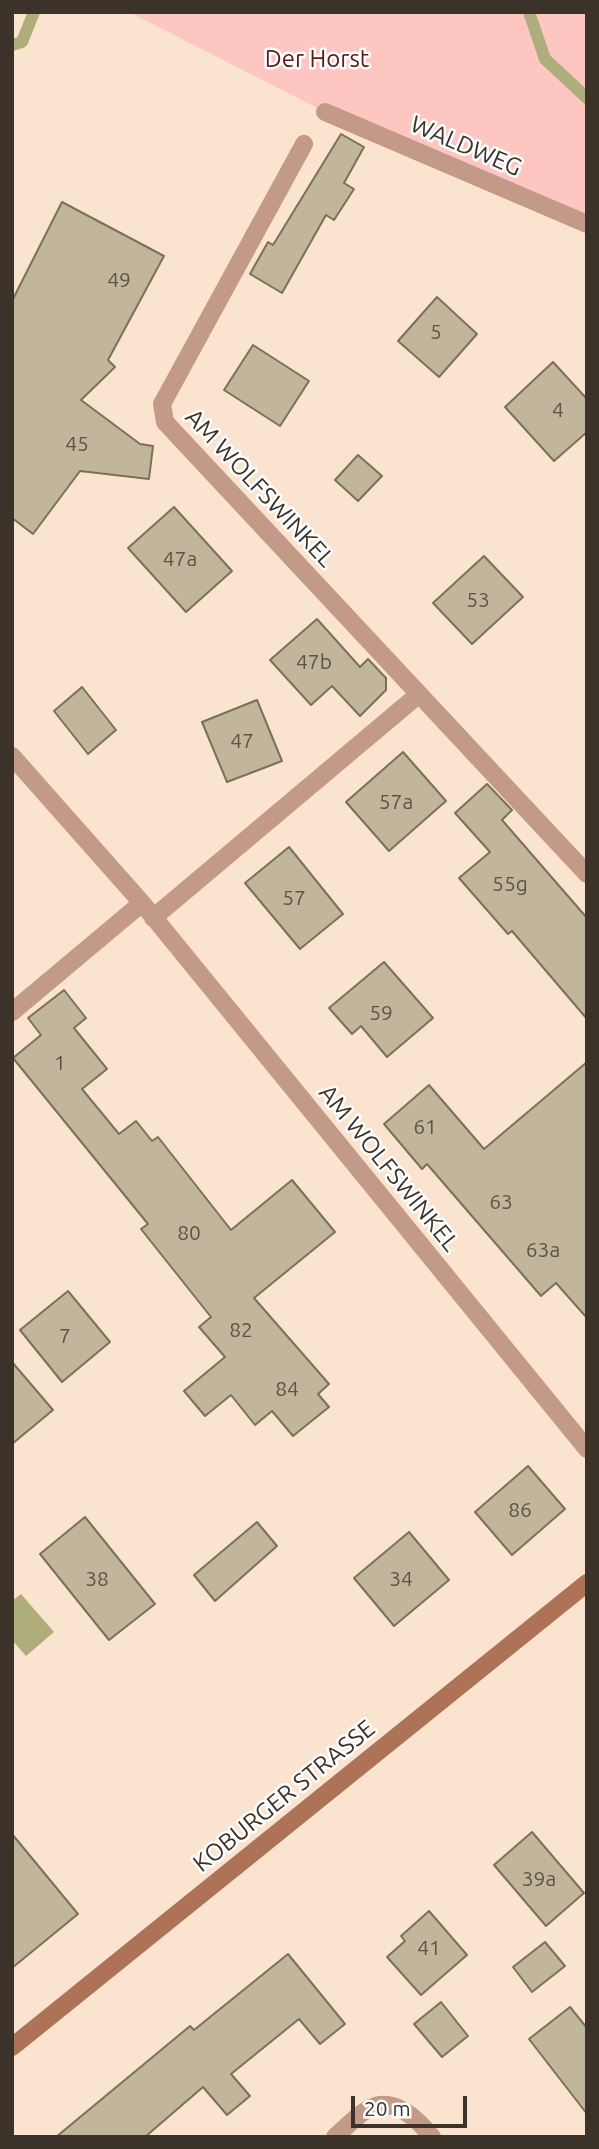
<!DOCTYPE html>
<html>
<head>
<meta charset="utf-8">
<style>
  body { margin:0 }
  #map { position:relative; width:599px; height:2149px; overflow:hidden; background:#fae4cf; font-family:Ubuntu,sans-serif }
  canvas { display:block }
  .frame { position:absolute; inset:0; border:14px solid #3b332a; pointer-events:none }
  .scale { position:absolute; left:351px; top:2096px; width:116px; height:32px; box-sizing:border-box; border:4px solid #3b332a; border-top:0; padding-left:9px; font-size:21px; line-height:24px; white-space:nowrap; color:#3b332a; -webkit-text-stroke:5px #fff; paint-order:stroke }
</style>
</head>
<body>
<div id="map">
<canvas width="599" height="2149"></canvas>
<div class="frame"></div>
<div class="scale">20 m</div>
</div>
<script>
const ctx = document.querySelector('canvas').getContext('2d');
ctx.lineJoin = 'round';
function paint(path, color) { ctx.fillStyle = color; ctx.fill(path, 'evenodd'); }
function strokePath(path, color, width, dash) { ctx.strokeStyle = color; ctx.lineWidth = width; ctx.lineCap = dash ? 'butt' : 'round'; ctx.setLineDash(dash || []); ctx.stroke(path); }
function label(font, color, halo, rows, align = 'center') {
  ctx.font = font + ' Ubuntu,sans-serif'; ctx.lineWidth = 5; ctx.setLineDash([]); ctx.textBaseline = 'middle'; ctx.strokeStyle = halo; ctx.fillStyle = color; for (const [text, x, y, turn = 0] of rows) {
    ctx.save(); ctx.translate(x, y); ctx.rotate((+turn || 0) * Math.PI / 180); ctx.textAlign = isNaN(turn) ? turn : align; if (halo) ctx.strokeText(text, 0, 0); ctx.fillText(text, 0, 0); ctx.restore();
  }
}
const green = new Path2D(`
  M 129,12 L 587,12 L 587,224 L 325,112 Z`);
const water = new Path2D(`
  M 21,1594 L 54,1632 L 26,1656 L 12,1640 L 12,1601 Z`);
const stream = new Path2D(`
  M 529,12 L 545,59 L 587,98
  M 12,45 L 22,42 L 34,12`);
const building = new Path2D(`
  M 341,134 L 364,147 L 344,183 L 354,189 L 334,220 L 326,215 L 282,293 L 250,274 L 268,242 L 273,245 Z
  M 62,202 L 164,256 L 108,360 L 115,367 L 81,400 L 140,444 L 153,446 L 149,479 L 80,471 L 33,534 L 12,518 L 12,301 Z
  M 437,297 L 477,334 L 439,377 L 398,341 Z
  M 253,345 L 309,381 L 280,426 L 224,390 Z
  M 553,362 L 587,399 L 587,432 L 554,461 L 505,407 Z
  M 358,455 L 382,476 L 358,501 L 335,480 Z
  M 174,507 L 232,571 L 186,612 L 128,548 Z
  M 484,556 L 523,597 L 472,644 L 433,603 Z
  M 317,619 L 360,667 L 368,659 L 386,678 L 386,690 L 360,716 L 332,686 L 311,705 L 270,660 Z
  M 82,687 L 116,730 L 88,754 L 54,711 Z
  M 257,700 L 282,761 L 227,782 L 202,722 Z
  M 403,752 L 446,801 L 389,851 L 346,802 Z
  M 487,784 L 512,810 L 502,820 L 587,918 L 587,1019 L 512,931 L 508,934 L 459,878 L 490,852 L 455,813 Z
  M 289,847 L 343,914 L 300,949 L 245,883 Z
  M 384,962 L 433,1018 L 387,1057 L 361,1026 L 352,1034 L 329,1008 Z
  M 64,990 L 86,1018 L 74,1028 L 107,1069 L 82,1089 L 119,1134 L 136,1121 L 152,1141 L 158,1137 L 231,1230 L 292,1180 L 335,1232 L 254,1298 L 329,1384 L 318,1394 L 329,1407 L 293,1436 L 272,1411 L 255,1425 L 231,1395 L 205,1416 L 184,1391 L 225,1357 L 199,1327 L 211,1317 L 141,1229 L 148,1224 L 13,1058 L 41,1035 L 28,1018 Z
  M 587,1062 L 587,1318 L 556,1283 L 541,1296 L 427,1164 L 422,1169 L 384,1124 L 429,1085 L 484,1149 Z
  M 68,1291 L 110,1342 L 62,1382 L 20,1330 Z
  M 12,1362 L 53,1410 L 12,1444 Z
  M 528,1466 L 565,1509 L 512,1555 L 475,1512 Z
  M 85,1517 L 155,1604 L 109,1640 L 40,1554 Z
  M 257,1522 L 277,1546 L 215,1601 L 194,1575 Z
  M 409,1532 L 449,1580 L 394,1626 L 354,1578 Z
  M 532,1832 L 584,1893 L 546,1926 L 494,1865 Z
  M 12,1834 L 78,1914 L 12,1968 Z
  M 429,1911 L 467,1955 L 421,1995 L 387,1957 L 405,1941 L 401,1936 Z
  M 545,1942 L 565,1966 L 532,1992 L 513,1967 Z
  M 288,1954 L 345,2024 L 320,2044 L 299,2019 L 231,2074 L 250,2096 L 227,2115 L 203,2087 L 145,2137 L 56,2137 L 190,2026 L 194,2030 Z
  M 441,2002 L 468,2036 L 442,2057 L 414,2024 Z
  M 570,2007 L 587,2028 L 587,2114 L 529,2039 Z`);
const minor = new Path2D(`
  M 325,112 L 587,224
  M 304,144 L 162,404 L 165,422 L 587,874
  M 12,756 L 142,903 L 587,1449
  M 153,918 L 418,695
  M 12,1012 L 142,903
  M 335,2137 C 345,2128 358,2114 370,2108 C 395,2096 418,2120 432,2137`);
const secondary = new Path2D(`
  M 12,2047 L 587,1583`);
const numberNames = [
  ["49",119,280],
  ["5",436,332],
  ["4",558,410],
  ["45",77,444],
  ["47a",180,559],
  ["53",478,600],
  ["47b",314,662],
  ["47",242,741],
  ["57a",396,802],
  ["55g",510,884],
  ["57",294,898],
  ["59",381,1013],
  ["1",60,1063],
  ["61",425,1127],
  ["63",501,1202],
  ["80",189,1233],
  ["63a",543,1250],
  ["82",241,1330],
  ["7",65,1336],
  ["84",287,1389],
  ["86",520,1510],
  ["38",97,1579],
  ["34",401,1579],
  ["39a",539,1879],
  ["41",429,1948]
];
const parkNames = [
  ["Der Horst",317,59]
];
const streetNames = [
  ["WALDWEG",466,146,23],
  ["AM WOLFSWINKEL",260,488,47],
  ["AM WOLFSWINKEL",389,1168,51],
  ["KOBURGER STRASSE",284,1796,-39]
];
paint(green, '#fdc6c1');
paint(water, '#afad7c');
strokePath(stream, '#afad7c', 12);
paint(building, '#c1b59b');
strokePath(building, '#7b7058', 2);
strokePath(minor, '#c39987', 18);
strokePath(secondary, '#ae7257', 18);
label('21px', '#5c5446', null, numberNames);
label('24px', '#5d1b1a', '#fff', parkNames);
label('24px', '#3b332a', '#fff', streetNames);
</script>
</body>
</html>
